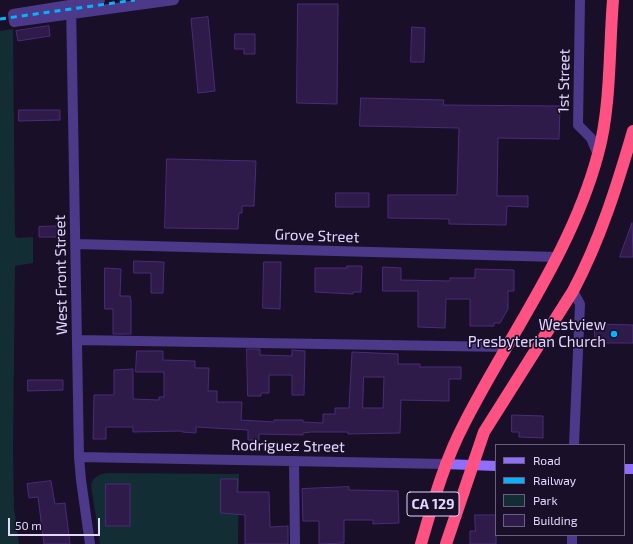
<!DOCTYPE html>
<html>
<head>
<meta charset="utf-8">
<style>
  body { margin:0 }
  #map { position:relative; width:633px; height:544px; overflow:hidden; background:#190f29; font-family:"Exo 2",sans-serif }
  canvas { display:block }
  .legend { position:absolute; left:495px; top:444px; width:130px; height:92px; box-sizing:border-box; background:#190f29; border:1px solid #6a5f7f; margin:0; padding:5px 7px; list-style:none; font-size:12px; color:#e3d7ff }
  .legend li { display:flex; align-items:center; gap:8px; height:20px }
  .legend b { width:20px; border:1px solid #6a5f7f }
  .scale { position:absolute; left:8px; top:518px; width:92px; height:18px; box-sizing:border-box; border:2px solid #e3d7ff; border-top:0; padding-left:5px; font-size:12px; line-height:14px; white-space:nowrap; color:#e3d7ff; -webkit-text-stroke:3px #190f29; paint-order:stroke }
</style>
</head>
<body>
<div id="map">
<canvas width="633" height="544"></canvas>
<ul class="legend">
<li><b style="height:5px;background:#8f6eff"></b>Road</li>
<li><b style="height:5px;background:#03b3ff"></b>Railway</li>
<li><b style="height:11px;background:#122d33"></b>Park</li>
<li><b style="height:11px;background:#2e1b4a"></b>Building</li>
</ul>
<div class="scale">50 m</div>
</div>
<script>
const ctx = document.querySelector('canvas').getContext('2d');
ctx.lineJoin = 'round';
function paint(path, color) { ctx.fillStyle = color; ctx.fill(path, 'evenodd'); }
function strokePath(path, color, width, dash) { ctx.strokeStyle = color; ctx.lineWidth = width; ctx.lineCap = dash ? 'butt' : 'round'; ctx.setLineDash(dash || []); ctx.stroke(path); }
function label(font, color, halo, rows, align = 'center') {
  ctx.font = font + ' "Exo 2",sans-serif'; ctx.lineWidth = 3.5; ctx.setLineDash([]); ctx.textBaseline = 'middle'; ctx.strokeStyle = halo; ctx.fillStyle = color; for (const [text, x, y, turn = 0] of rows) {
    ctx.save(); ctx.translate(x, y); ctx.rotate((+turn || 0) * Math.PI / 180); ctx.textAlign = isNaN(turn) ? turn : align; if (halo) ctx.strokeText(text, 0, 0); ctx.fillText(text, 0, 0); ctx.restore();
  }
}
const green = new Path2D(`
  M 13,29 L 15,235 L 17,238 L 33,237 L 33,263 L 15,266 L 13,448 L 14,508 L 19,544 L 0,544 L 0,31 Z
  M 107,473 L 239,474 L 238,544 L 100,544 L 91,485 C 93,477 99,474 107,473 Z`);
const building = new Path2D(`
  M 298,4 L 338,4 L 337,104 L 297,103 Z
  M 208,17 L 215,91 L 198,93 L 191,19 Z
  M 49,26 L 50,36 L 18,41 L 16,31 Z
  M 412,27 L 425,28 L 424,62 L 411,62 Z
  M 235,34 L 255,34 L 255,54 L 244,54 L 244,49 L 235,49 Z
  M 361,98 L 444,100 L 443,105 L 560,106 L 559,139 L 498,138 L 497,196 L 528,196 L 528,207 L 507,206 L 506,225 L 449,224 L 449,219 L 388,218 L 388,195 L 457,195 L 459,128 L 360,126 Z
  M 19,110 L 60,110 L 60,120 L 19,121 Z
  M 167,159 L 256,161 L 254,206 L 242,206 L 242,213 L 239,213 L 238,229 L 165,228 Z
  M 336,193 L 369,193 L 369,207 L 336,207 Z
  M 632,223 L 633,257 L 620,257 Z
  M 64,226 L 65,237 L 39,237 L 39,227 Z
  M 134,261 L 164,262 L 163,293 L 151,293 L 151,273 L 134,273 Z
  M 264,262 L 281,262 L 280,309 L 263,308 Z
  M 347,266 L 362,266 L 361,292 L 353,292 L 353,294 L 315,292 L 315,268 L 347,268 Z
  M 383,267 L 401,268 L 401,280 L 450,281 L 450,278 L 475,278 L 475,269 L 514,270 L 514,291 L 508,291 L 508,309 L 500,323 L 494,323 L 494,326 L 470,326 L 470,299 L 446,299 L 445,328 L 418,327 L 418,291 L 383,291 Z
  M 105,268 L 121,269 L 120,296 L 130,296 L 131,300 L 131,334 L 113,334 L 113,309 L 105,309 Z
  M 595,324 L 633,325 L 633,343 L 595,343 Z
  M 247,349 L 260,349 L 260,355 L 292,356 L 292,350 L 305,351 L 304,395 L 292,395 L 292,375 L 269,375 L 269,393 L 261,393 L 261,396 L 248,396 Z
  M 137,351 L 163,351 L 163,360 L 195,361 L 195,368 L 209,368 L 208,391 L 217,391 L 217,402 L 242,402 L 241,420 L 274,422 L 274,420 L 303,420 L 303,422 L 323,423 L 323,414 L 335,414 L 335,408 L 349,408 L 352,352 L 398,354 L 398,364 L 420,364 L 420,367 L 461,367 L 461,379 L 449,379 L 449,401 L 401,400 L 400,433 L 348,434 L 348,432 L 311,432 L 303,433 L 303,435 L 259,434 L 259,440 L 248,440 L 248,430 L 196,427 L 196,433 L 182,432 L 182,431 L 133,432 L 133,427 L 106,427 L 106,439 L 93,439 L 94,395 L 114,395 L 114,370 L 133,369 L 133,399 L 159,400 L 159,397 L 164,397 L 164,372 L 136,372 ZM 364,377 L 384,377 L 383,408 L 363,408 Z
  M 28,380 L 63,380 L 63,390 L 28,391 Z
  M 512,415 L 543,416 L 543,438 L 519,437 L 519,432 L 512,432 Z
  M 221,479 L 238,479 L 237,492 L 269,492 L 270,527 L 288,526 L 288,544 L 245,544 L 245,515 L 221,513 Z
  M 51,481 L 55,504 L 65,503 L 70,544 L 44,544 L 38,497 L 29,498 L 27,484 Z
  M 106,484 L 130,484 L 130,526 L 106,526 Z
  M 349,487 L 349,490 L 398,491 L 399,523 L 373,524 L 373,520 L 344,520 L 344,543 L 319,544 L 319,521 L 303,521 L 302,489 Z
  M 475,515 L 496,515 L 496,544 L 470,544 L 470,531 L 475,531 Z`);
const street = new Path2D(`
  M 100,0 L 13,14 L 14,22 L 174,0
  M 580,0 L 578,125 L 591,138 L 598,155
  M 71,4 L 79,457 L 81,480 L 90,544
  M 76,244 L 557,257
  M 573,291 L 580,304 L 574,445
  M 77,340 L 507,347
  M 79,457 L 445,464
  M 294,461 L 295,544
  M 572,544 L 572,535`);
const secondary = new Path2D(`
  M 445,464 L 496,466
  M 624,469 L 633,469`);
const highway = new Path2D(`
  M 421,544 C 433,503 444,462 464,424 C 509,335 572,252 598,154 C 611,108 609,48 613,0
  M 446,544 L 484,432 L 573,291 C 600,240 617,186 633,131`);
const rail = new Path2D(`
  M 0,19 L 135,0`);
const markers = [
  [614,334,4,"#03b3ff"]
];
const shields = [
  [433,504,52]
];
const shieldNames = [
  ["CA 129",433,504]
];
const streetNames = [
  ["1st Street",564,81,-89],
  ["Grove Street",317,236,2],
  ["West Front Street",61,275,-91],
  ["Rodriguez Street",288,446,1]
];
const poiNames = [
  ["Westview",606,325],
  ["Presbyterian Church",606,342]
];
paint(green, '#122d33');
paint(building, '#2e1b4a');
strokePath(building, '#4a2c77', 1);
strokePath(street, '#4c3989', 10);
strokePath(secondary, '#8f6eff', 10);
strokePath(highway, '#ff5282', 12);
strokePath(rail, '#03b3ff', 3, [6, 5]);
for (const [x, y, r, color] of markers) { const dot = new Path2D(); dot.arc(x, y, r, 0, 2 * Math.PI); ctx.fillStyle = color; ctx.fill(dot); strokePath(dot, '#190f29', 1.5); }
for (const [x, y, w] of shields) { const box = new Path2D(); box.roundRect(x - w / 2, y - 12, w, 24, 3); ctx.fillStyle = '#190f29'; ctx.fill(box); strokePath(box, '#e3d7ff', 1); }
label('bold 14px', '#e3d7ff', null, shieldNames);
label('15px', '#e3d7ff', '#190f29', streetNames);
label('15px', '#e3d7ff', '#190f29', poiNames, 'right');
</script>
</body>
</html>
